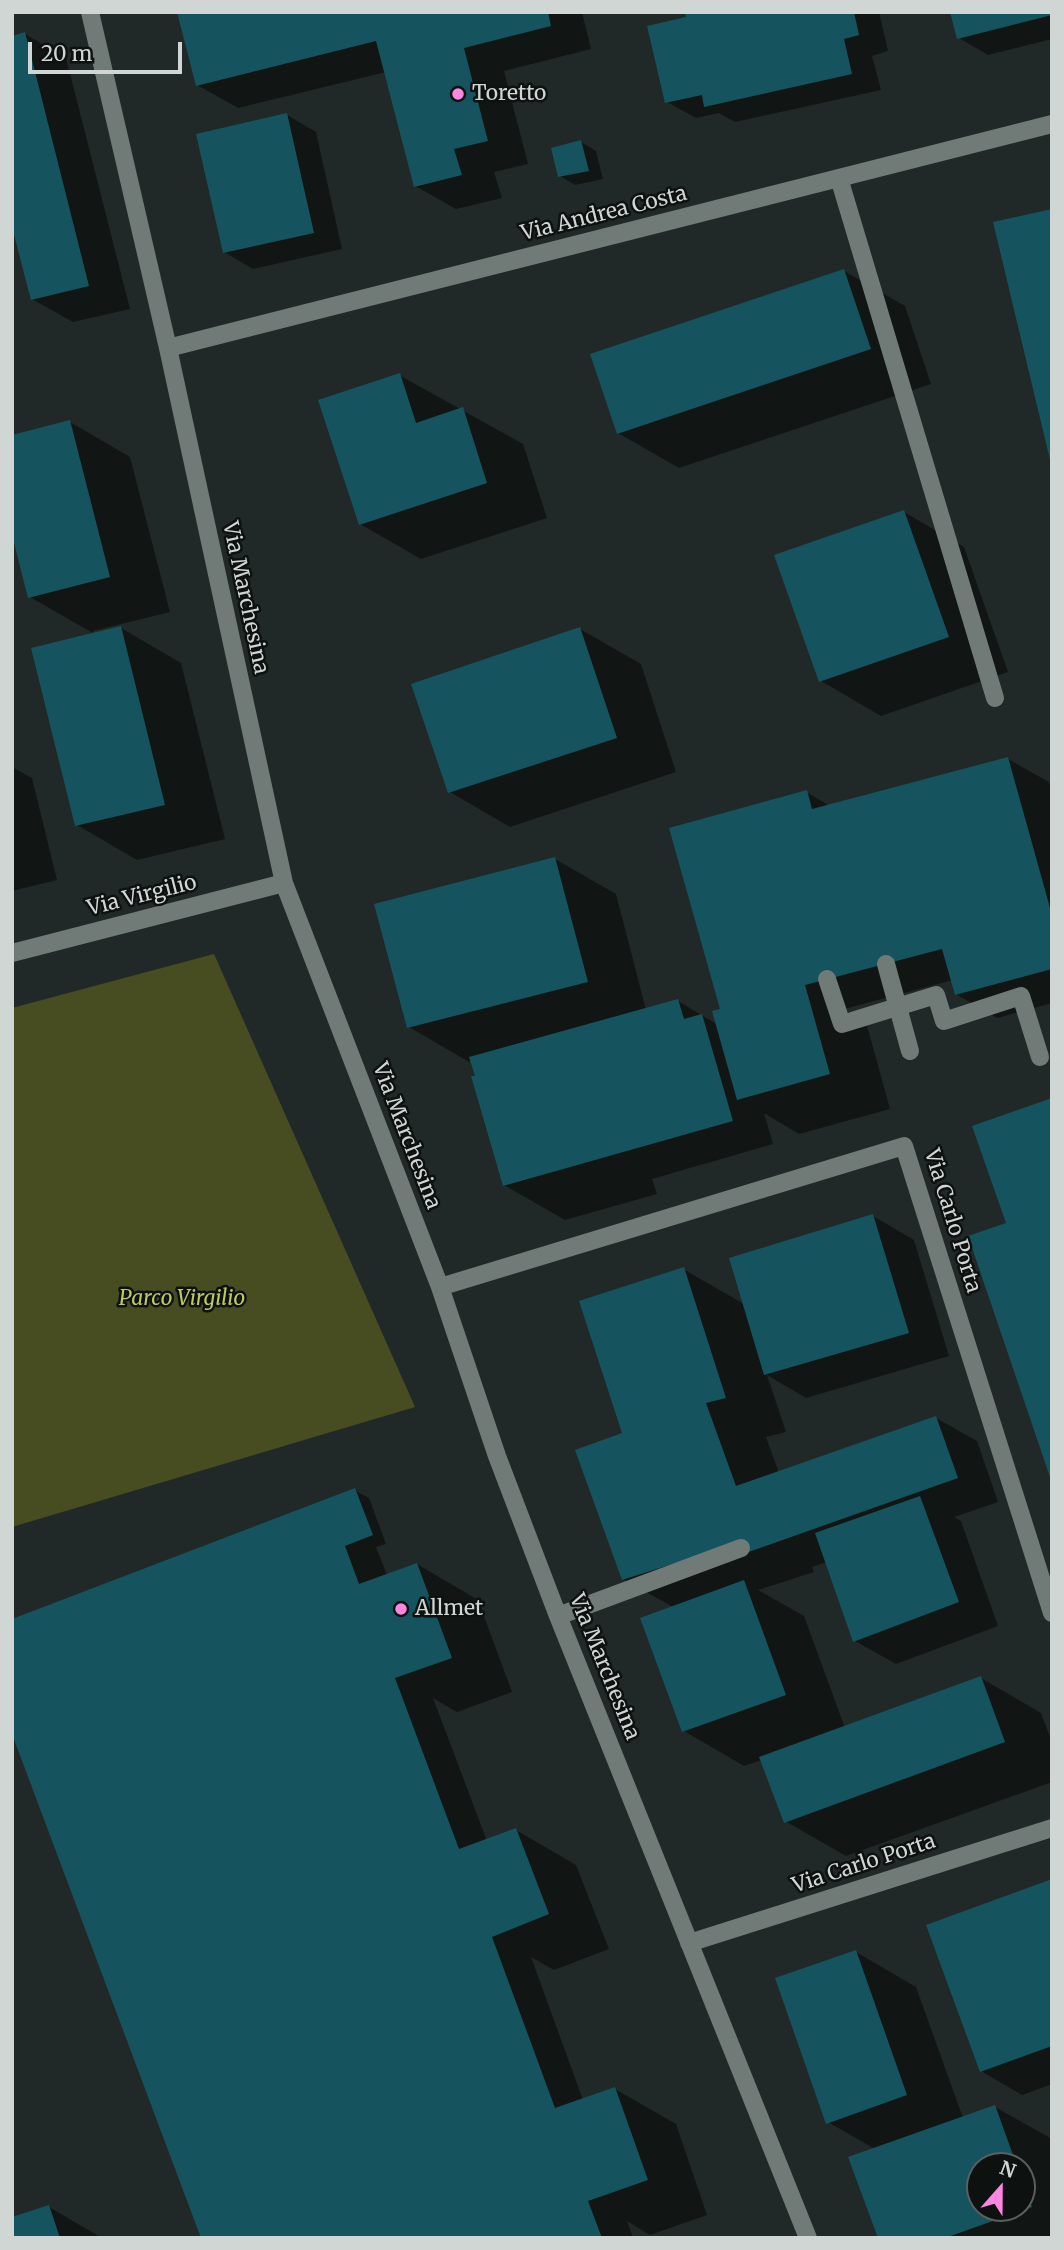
<!DOCTYPE html>
<html>
<head>
<meta charset="utf-8">
<style>
  body { margin:0 }
  #map { position:relative; width:1064px; height:2250px; overflow:hidden; background:#202927; font-family:Merriweather,serif }
  canvas { display:block }
  .frame { position:absolute; inset:0; border:14px solid #d0d6d4; pointer-events:none }
  .north { position:absolute; left:966px; top:2152px; width:70px; height:70px; box-sizing:border-box; background:#0d1110; border:2px solid #5b605e; border-radius:50%; rotate:21deg; font-size:19px; font-weight:700; line-height:28px; text-align:center; color:#d0d6d4 }
  .north::after { content:''; display:block; margin:auto; width:24px; height:32px; background:#fd86e1; clip-path:polygon(50% 0,100% 100%,50% 72%,0 100%) }
  .scale { position:absolute; left:28px; top:42px; width:154px; height:32px; box-sizing:border-box; border:4px solid #d0d6d4; border-top:0; padding-left:9px; font-size:21px; line-height:24px; white-space:nowrap; color:#d0d6d4; -webkit-text-stroke:5px #0d1110; paint-order:stroke }
</style>
</head>
<body>
<div id="map">
<canvas width="1064" height="2250"></canvas>
<div class="frame"></div>
<div class="north">N</div>
<div class="scale">20 m</div>
</div>
<script>
const ctx = document.querySelector('canvas').getContext('2d');
ctx.lineJoin = 'round';
function paint(path, color) { ctx.fillStyle = color; ctx.fill(path, 'evenodd'); }
function strokePath(path, color, width, dash) { ctx.strokeStyle = color; ctx.lineWidth = width; ctx.lineCap = dash ? 'butt' : 'round'; ctx.setLineDash(dash || []); ctx.stroke(path); }
function label(font, color, halo, rows, align = 'center') {
  ctx.font = font + ' Merriweather,serif'; ctx.lineWidth = 5; ctx.setLineDash([]); ctx.textBaseline = 'middle'; ctx.strokeStyle = halo; ctx.fillStyle = color; for (const [text, x, y, turn = 0] of rows) {
    ctx.save(); ctx.translate(x, y); ctx.rotate((+turn || 0) * Math.PI / 180); ctx.textAlign = isNaN(turn) ? turn : align; if (halo) ctx.strokeText(text, 0, 0); ctx.fillText(text, 0, 0); ctx.restore();
  }
}
const green = new Path2D(`
  M 214,954 L 415,1407 L 12,1527 L 12,1008 Z`);
const shadow = new Path2D(`
  M 179,12 L 582,12 L 591,49 L 504,71 L 528,164 L 494,172 L 502,198 L 456,209 L 415,186 L 386,72 L 238,108 L 197,85 Z
  M 687,12 L 879,12 L 888,51 L 872,56 L 881,90 L 735,122 L 719,113 L 696,118 L 667,102 Z
  M 1052,12 L 1052,39 L 988,55 L 959,38 Z
  M 25,34 L 66,58 L 130,309 L 73,322 L 32,299 Z
  M 287,115 L 316,132 L 342,249 L 253,269 L 224,252 Z
  M 581,142 L 596,151 L 603,179 L 575,185 L 560,176 Z
  M 844,271 L 905,306 L 931,384 L 679,468 L 618,433 Z
  M 399,375 L 523,444 L 547,518 L 421,559 L 360,524 Z
  M 70,422 L 130,457 L 170,612 L 93,631 L 93,633 L 30,597 Z
  M 904,512 L 964,547 L 1008,672 L 881,716 L 821,681 Z
  M 121,628 L 181,663 L 225,839 L 137,860 L 77,825 Z
  M 580,629 L 641,664 L 676,772 L 510,827 L 450,792 Z
  M 1008,759 L 1049,782 L 1052,792 L 1052,1003 L 997,1018 L 956,994 L 953,980 L 844,1009 L 866,1022 L 890,1109 L 799,1134 L 764,1113 L 773,1144 L 652,1179 L 657,1194 L 565,1220 L 504,1185 L 472,1061 L 469,1062 L 409,1027 L 555,859 L 616,894 L 646,1010 L 678,1001 L 718,1025 L 806,792 L 830,806 Z
  M 12,767 L 32,778 L 57,880 L 12,891 Z
  M 873,1216 L 914,1240 L 949,1356 L 806,1398 L 767,1375 L 786,1432 L 766,1437 L 779,1473 L 936,1418 L 977,1441 L 998,1502 L 954,1517 L 961,1521 L 998,1626 L 896,1664 L 855,1641 L 827,1562 L 812,1567 L 814,1572 L 758,1590 L 804,1616 L 845,1728 L 981,1678 L 1041,1713 L 1052,1742 L 1052,1782 L 846,1856 L 785,1821 L 762,1760 L 744,1766 L 684,1731 L 673,1607 L 623,1579 L 624,1434 L 683,1269 L 744,1304 Z
  M 354,1490 L 369,1498 L 386,1544 L 376,1547 L 387,1575 L 417,1564 L 478,1600 L 512,1692 L 457,1712 L 433,1698 L 487,1841 L 516,1830 L 576,1865 L 609,1949 L 554,1970 L 531,1957 L 583,2100 L 615,2089 L 676,2124 L 707,2215 L 650,2235 L 627,2221 L 633,2238 L 204,2238 Z
  M 1052,1881 L 1052,2084 L 1022,2095 L 981,2071 Z
  M 856,1952 L 916,1987 L 963,2118 L 995,2107 L 1052,2139 L 1052,2238 L 879,2238 L 875,2149 L 828,2122 ZM 980,2166 L 1022,2166 L 1022,2208 L 980,2208 Z
  M 49,2207 L 102,2238 L 12,2238 L 12,2214 L 14,2218 Z`);
const building = new Path2D(`
  M 177,12 L 548,12 L 551,26 L 464,48 L 488,141 L 454,149 L 462,175 L 414,187 L 376,41 L 196,86 Z
  M 685,12 L 854,12 L 859,35 L 844,39 L 852,74 L 704,107 L 702,95 L 665,103 L 647,26 L 686,17 Z
  M 950,12 L 1052,12 L 1052,15 L 957,39 Z
  M 25,32 L 89,286 L 31,300 L 12,227 L 12,36 Z
  M 287,113 L 314,233 L 223,253 L 196,134 Z
  M 581,140 L 589,171 L 558,177 L 551,148 Z
  M 1052,209 L 1052,464 L 1051,464 L 993,222 Z
  M 844,269 L 871,349 L 617,434 L 590,354 Z
  M 400,373 L 416,423 L 463,407 L 487,483 L 359,525 L 318,400 Z
  M 70,420 L 110,577 L 28,598 L 12,535 L 12,435 Z
  M 904,510 L 949,637 L 819,682 L 774,555 Z
  M 121,626 L 165,805 L 75,826 L 31,648 Z
  M 580,627 L 617,738 L 448,793 L 411,684 Z
  M 1008,757 L 1052,915 L 1052,969 L 955,995 L 942,949 L 805,985 L 830,1074 L 737,1100 L 712,1011 L 720,1009 L 669,828 L 807,790 L 812,809 Z
  M 555,857 L 588,982 L 407,1028 L 374,904 Z
  M 678,999 L 684,1019 L 702,1014 L 733,1121 L 503,1186 L 471,1076 L 475,1076 L 469,1057 Z
  M 1052,1098 L 1052,1480 L 1051,1480 L 968,1236 L 1006,1223 L 972,1126 Z
  M 873,1214 L 909,1333 L 764,1375 L 729,1258 Z
  M 684,1267 L 726,1398 L 706,1403 L 736,1486 L 936,1416 L 958,1478 L 743,1554 L 739,1543 L 622,1580 L 575,1450 L 622,1433 L 579,1301 Z
  M 355,1488 L 373,1535 L 345,1546 L 359,1584 L 417,1563 L 452,1658 L 395,1678 L 459,1849 L 516,1828 L 549,1914 L 492,1937 L 555,2108 L 615,2087 L 648,2180 L 588,2201 L 602,2238 L 201,2238 L 12,1734 L 12,1619 Z
  M 920,1496 L 959,1602 L 853,1642 L 815,1533 Z
  M 744,1580 L 786,1695 L 682,1732 L 640,1618 Z
  M 981,1676 L 1005,1742 L 784,1823 L 759,1757 Z
  M 1052,1879 L 1052,2046 L 980,2072 L 926,1925 Z
  M 856,1950 L 907,2095 L 826,2124 L 775,1978 Z
  M 995,2105 L 1017,2166 L 980,2166 L 980,2208 L 1022,2208 L 1022,2181 L 1032,2207 L 945,2238 L 878,2238 L 848,2157 Z
  M 49,2205 L 60,2238 L 12,2238 L 12,2217 Z`);
const minor = new Path2D(`
  M 90,12 L 168,348 L 284,883 L 440,1287 L 497,1456 L 558,1616 L 808,2238
  M 839,178 L 995,698
  M 168,348 L 1052,124
  M 12,953 L 284,883
  M 886,964 L 910,1051
  M 827,979 L 842,1024 L 936,995 L 944,1021 L 1021,996 L 1040,1057
  M 440,1287 L 904,1146 L 1052,1613
  M 558,1616 L 741,1548
  M 689,1943 L 1052,1828`);
const markers = [
  [458,94,7,"#fd86e1"],
  [401,1609,7,"#fd86e1"]
];
const poiNames = [
  ["Toretto",472,94],
  ["Allmet",415,1609]
];
const streetNames = [
  ["Via Andrea Costa",604,214,-14],
  ["Via Marchesina",245,598,78],
  ["Via Virgilio",142,896,-14],
  ["Via Marchesina",406,1136,69],
  ["Via Carlo Porta",952,1221,73],
  ["Via Marchesina",604,1667,68],
  ["Via Carlo Porta",864,1864,-18]
];
const parkNames = [
  ["Parco Virgilio",182,1299]
];
paint(green, '#484d21');
paint(shadow, '#0007');
paint(building, '#15545e');
strokePath(minor, '#707a77', 18);
for (const [x, y, r, color] of markers) { const dot = new Path2D(); dot.arc(x, y, r, 0, 2 * Math.PI); ctx.fillStyle = color; ctx.fill(dot); strokePath(dot, '#0d1110', 2.5); }
label('21px', '#d0d6d4', '#0d1110', poiNames, 'left');
label('21px', '#d0d6d4', '#0d1110', streetNames);
label('italic 21px', '#bdca5c', '#0d1110', parkNames);
</script>
</body>
</html>
